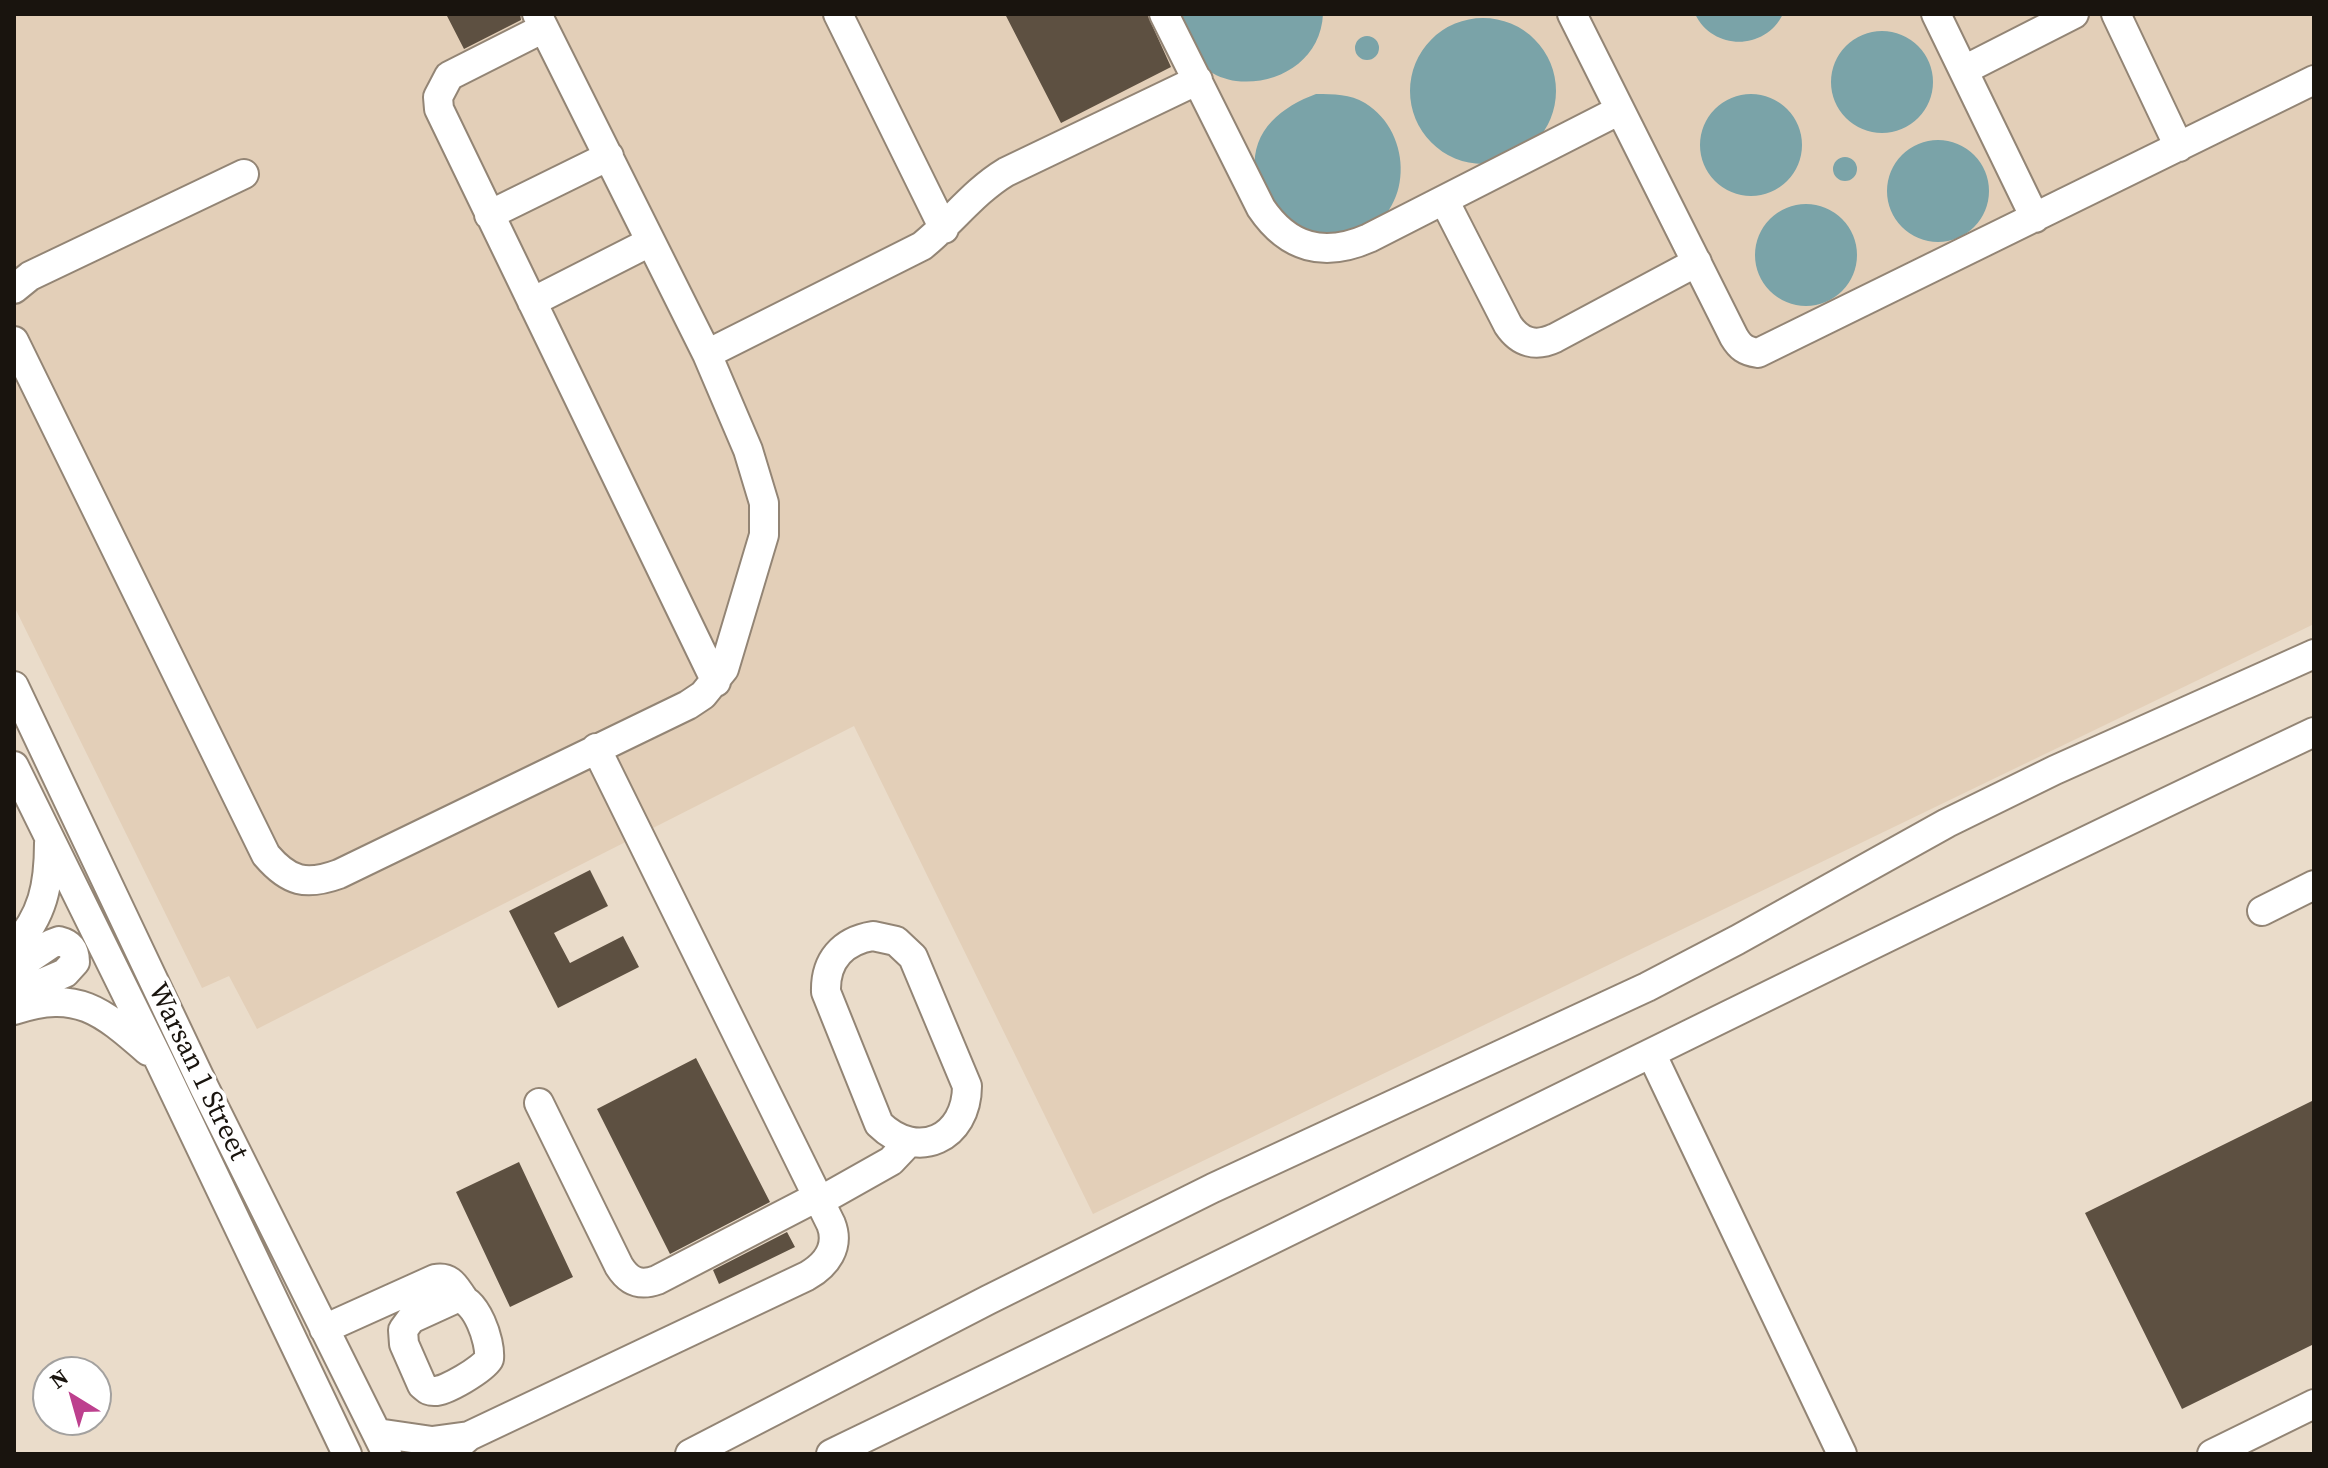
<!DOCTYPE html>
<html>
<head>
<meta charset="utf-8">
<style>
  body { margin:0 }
  #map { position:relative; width:2328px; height:1468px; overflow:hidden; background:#eadcca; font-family:"Source Serif 4",serif }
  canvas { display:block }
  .frame { position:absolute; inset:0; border:16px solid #19140e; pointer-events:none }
  .north { position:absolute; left:32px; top:1356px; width:80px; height:80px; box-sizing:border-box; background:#fff; border:2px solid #a3a19f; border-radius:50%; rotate:323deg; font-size:22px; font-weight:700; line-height:32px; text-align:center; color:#19140e }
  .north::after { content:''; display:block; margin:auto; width:28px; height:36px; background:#bd408e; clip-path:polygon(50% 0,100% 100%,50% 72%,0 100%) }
</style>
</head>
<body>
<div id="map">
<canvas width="2328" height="1468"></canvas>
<div class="frame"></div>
<div class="north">N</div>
</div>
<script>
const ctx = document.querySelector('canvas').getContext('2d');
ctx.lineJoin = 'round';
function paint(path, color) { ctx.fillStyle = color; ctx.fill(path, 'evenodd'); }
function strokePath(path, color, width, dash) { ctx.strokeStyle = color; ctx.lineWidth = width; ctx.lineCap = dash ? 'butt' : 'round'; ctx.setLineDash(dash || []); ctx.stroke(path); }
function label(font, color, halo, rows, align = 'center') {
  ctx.font = font + ' "Source Serif 4",serif'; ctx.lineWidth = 8; ctx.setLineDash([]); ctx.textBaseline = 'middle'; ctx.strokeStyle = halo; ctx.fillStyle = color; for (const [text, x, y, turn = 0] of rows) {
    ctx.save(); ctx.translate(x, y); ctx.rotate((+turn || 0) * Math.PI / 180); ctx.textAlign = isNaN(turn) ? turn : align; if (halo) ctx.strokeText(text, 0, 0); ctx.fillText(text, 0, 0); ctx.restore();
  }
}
const built = new Path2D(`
  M 14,14 L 2314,14 L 2314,624 L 1093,1214 L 854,726 L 257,1029 L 229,976 L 202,988 L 14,606 Z`);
const water = new Path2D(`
  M 1177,14 L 1323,14 C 1321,60 1278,86 1236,81 C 1227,80 1213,75 1207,69 C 1199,61 1184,26 1177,14 Z
  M 1695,14 L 1783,14 C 1765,51 1713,51 1695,14 Z
  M1410 91a73 73 0 1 1 146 0a73 73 0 1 1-146 0Z
  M1831 82a51 51 0 1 1 102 0a51 51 0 1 1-102 0Z
  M1355 48a12 12 0 1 1 24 0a12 12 0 1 1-24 0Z
  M 1316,94 C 1334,94 1350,94 1365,103 C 1414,133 1414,214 1357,235 C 1343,240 1322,237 1307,238 C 1293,223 1269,205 1258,188 C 1255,184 1256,176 1255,170 C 1251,130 1283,106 1316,94 Z
  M1700 145a51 51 0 1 1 102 0a51 51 0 1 1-102 0Z
  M1887 191a51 51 0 1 1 102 0a51 51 0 1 1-102 0Z
  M1833 169a12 12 0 1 1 24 0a12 12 0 1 1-24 0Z
  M1755 255a51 51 0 1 1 102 0a51 51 0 1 1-102 0Z`);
const building = new Path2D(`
  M 446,14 L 520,14 L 521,20 L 464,49 Z
  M 1005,14 L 1147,14 L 1171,67 L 1061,123 Z
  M 590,870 L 608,906 L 554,933 L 570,963 L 623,936 L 639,967 L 558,1008 L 509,911 Z
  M 696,1058 L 770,1202 L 670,1254 L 597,1109 Z
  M 2314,1100 L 2314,1344 L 2182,1409 L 2085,1213 Z
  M 519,1162 L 573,1277 L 510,1307 L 456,1192 Z
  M 787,1232 L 795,1247 L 719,1284 L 713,1270 Z`);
const minor = new Path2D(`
  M 838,14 L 944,229
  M 1164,14 L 1261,208 C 1288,248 1324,258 1369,238 L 1620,110
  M 1572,14 L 1734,337 C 1740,347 1745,351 1758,353 L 2314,80
  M 1936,14 L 2035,218
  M 2116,14 L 2179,147
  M 544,28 L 449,76 L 438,97 L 439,109 L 716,682
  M 1964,70 L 2074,14
  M 1444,200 L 1508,325 C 1520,343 1536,347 1555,338 L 1697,262
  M 489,215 L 609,156
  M 14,289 L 30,276 L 244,174
  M 532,302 L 650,242
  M 14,341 L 266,855 C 289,882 306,886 339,874 L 688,705 L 703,695 L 724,669 L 764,535 L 764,503 L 748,450 L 707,354 L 537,14
  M 707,354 L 922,246 C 952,222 973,192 1006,172 L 1198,80
  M 14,686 L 205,1089 L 387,1454
  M 14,766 L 159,1060 L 347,1454
  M 2262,911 L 2314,885
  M 873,936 L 896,941 L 913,957 L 967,1086 C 967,1138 918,1162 879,1124 L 826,992 C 825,961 842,941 873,936 Z
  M 14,947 C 43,916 49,885 49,843
  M 14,969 L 51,944 L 59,941 C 71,944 75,950 75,962 L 65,973 L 14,995
  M 14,1010 C 77,989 102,1011 148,1051
  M 1652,1055 L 1842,1454
  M 539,1103 L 619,1266 C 629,1282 640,1286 657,1280 L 817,1197
  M 820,1201 L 891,1161 L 909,1142
  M 457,1298 C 476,1299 491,1341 489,1359 C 483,1369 445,1392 434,1391 C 427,1391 427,1389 422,1385 L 404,1344 L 403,1330 L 411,1319 Z
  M 324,1329 L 435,1279 C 451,1276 455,1287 463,1298
  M 377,1433 L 432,1441 L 469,1436
  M 448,1454 L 469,1436 L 807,1276 C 826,1265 840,1247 831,1224 L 596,748
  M 690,1454 L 988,1300 L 1213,1188 L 1647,987 L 1737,940 L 1947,823 L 2055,770 L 2314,654
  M 831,1454 C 1327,1216 1817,967 2314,732
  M 2212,1454 L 2314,1404`);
const streetNames = [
  ["Warsan 1 Street",197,1072,64]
];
paint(built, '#e3cfb8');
paint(water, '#7aa3a8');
paint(building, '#5d5041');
strokePath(minor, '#938575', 32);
strokePath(minor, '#fff', 28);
label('28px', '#19140e', '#fff', streetNames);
</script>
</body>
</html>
